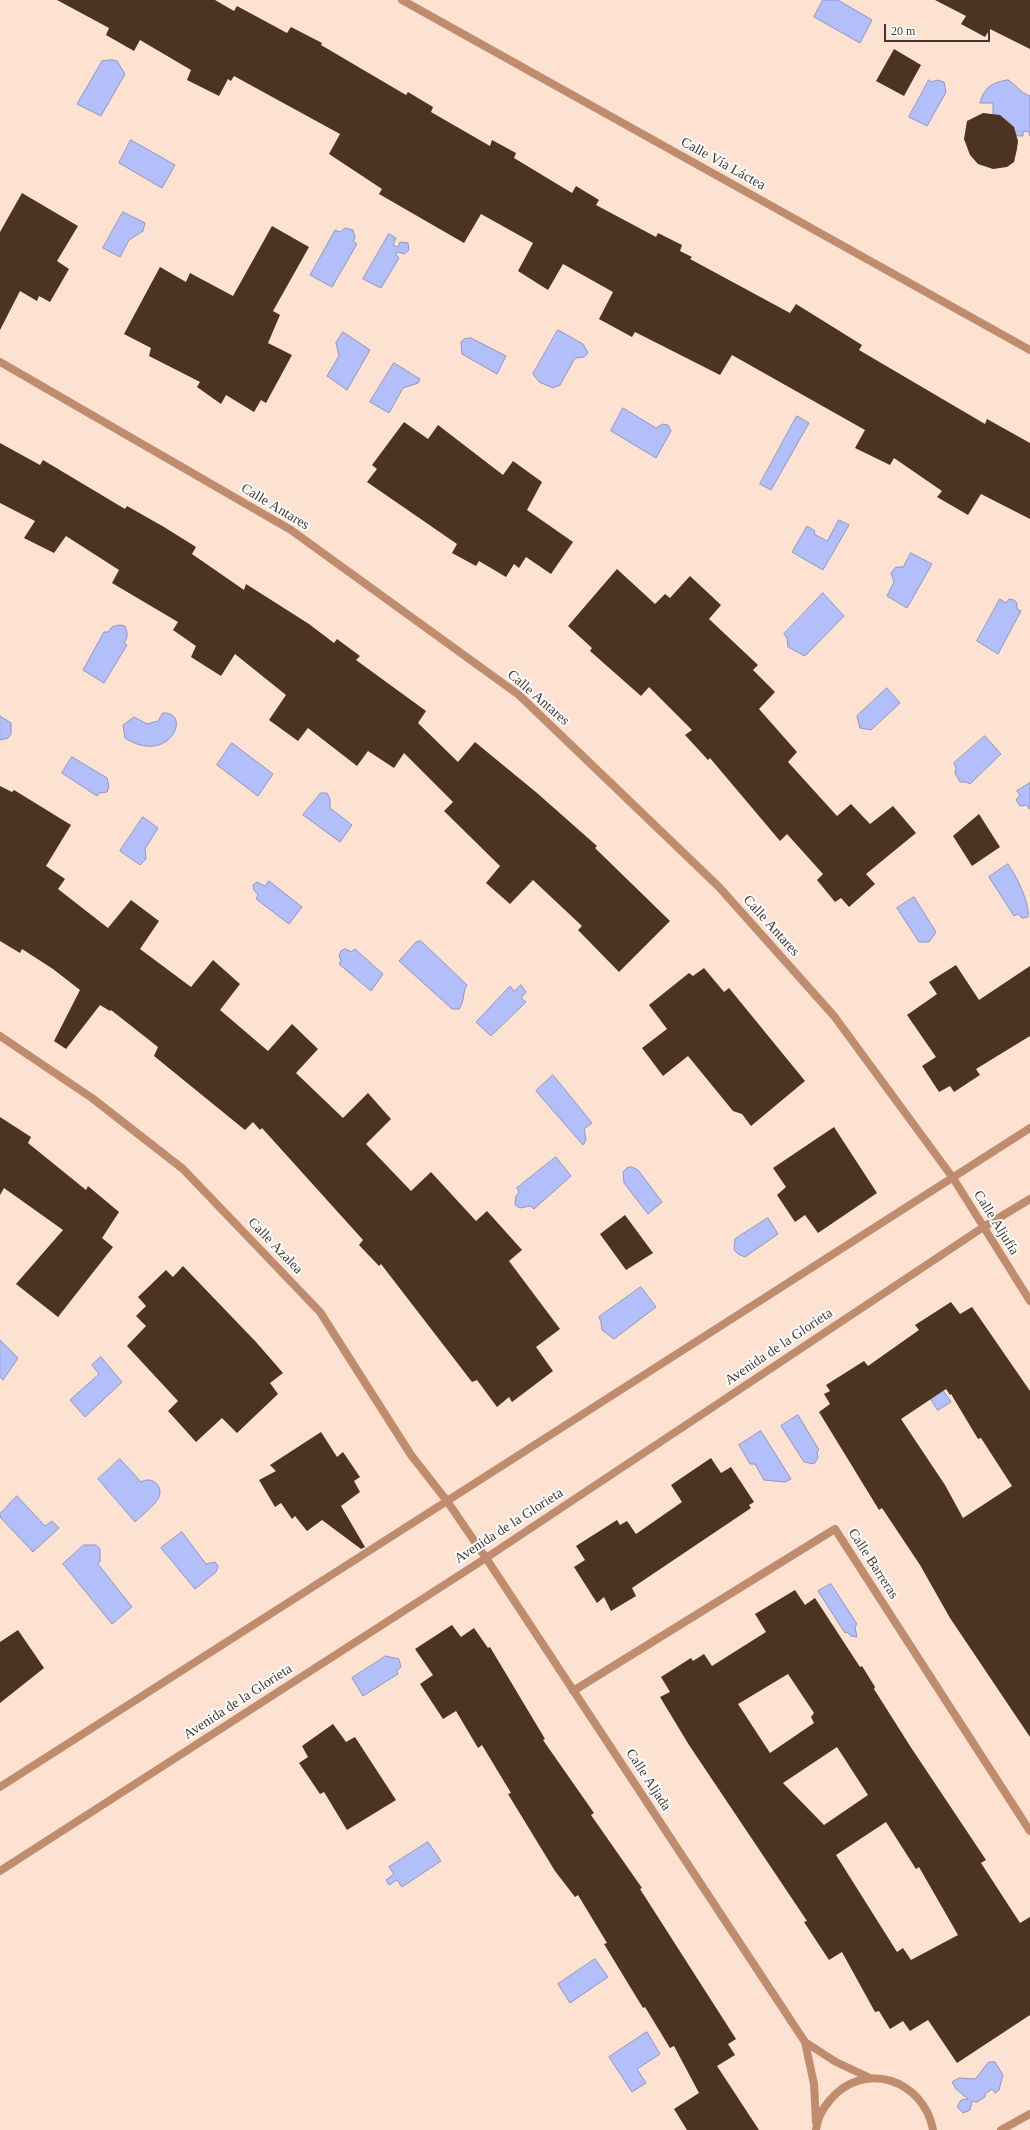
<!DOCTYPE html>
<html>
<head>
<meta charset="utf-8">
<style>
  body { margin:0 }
  #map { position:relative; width:1030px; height:2130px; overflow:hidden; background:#fde1d1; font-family:Georgia,serif }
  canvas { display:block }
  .scale { position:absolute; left:884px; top:24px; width:106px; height:18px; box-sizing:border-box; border:2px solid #44362e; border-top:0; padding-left:5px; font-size:12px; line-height:14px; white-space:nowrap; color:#44362e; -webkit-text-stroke:3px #fff; paint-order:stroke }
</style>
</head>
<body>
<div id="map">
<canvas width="1030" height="2130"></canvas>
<div class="scale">20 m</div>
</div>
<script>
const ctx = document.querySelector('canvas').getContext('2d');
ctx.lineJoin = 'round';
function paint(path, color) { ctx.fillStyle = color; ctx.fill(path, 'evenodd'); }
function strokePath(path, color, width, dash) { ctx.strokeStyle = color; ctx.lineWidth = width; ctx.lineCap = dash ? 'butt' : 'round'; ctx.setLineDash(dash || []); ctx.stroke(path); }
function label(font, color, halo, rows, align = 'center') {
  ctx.font = font + ' Georgia,serif'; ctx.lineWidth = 4; ctx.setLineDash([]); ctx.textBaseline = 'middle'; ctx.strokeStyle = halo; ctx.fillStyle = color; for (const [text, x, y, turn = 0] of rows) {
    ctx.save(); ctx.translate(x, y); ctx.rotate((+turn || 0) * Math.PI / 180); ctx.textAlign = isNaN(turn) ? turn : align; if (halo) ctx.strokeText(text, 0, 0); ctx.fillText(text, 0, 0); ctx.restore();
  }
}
const water = new Path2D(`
  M 823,0 L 838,0 L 872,20 L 860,43 L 814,17 Z
  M 113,60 L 117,61 L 125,74 L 101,116 L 77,104 L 102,61 Z
  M 929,80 L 932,82 L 937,80 L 944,82 L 946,92 L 927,126 L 909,117 Z
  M 1008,80 C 1017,85 1020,93 1030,96 L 1030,136 L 1029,132 L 1023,131 L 1023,136 C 1010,137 1001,126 993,117 L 993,103 L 980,103 C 984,87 993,82 1008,80 Z
  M 131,140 L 175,165 L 162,188 L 119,163 Z
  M 123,212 L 145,223 L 143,231 L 129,240 L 120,257 L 103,248 Z
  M 345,228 L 353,230 L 355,238 L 353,241 L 357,244 L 332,287 L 310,275 L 335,230 L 340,232 Z
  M 389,234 L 396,238 L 393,245 L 398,247 L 400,242 L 408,243 L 409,250 L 404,254 L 398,252 L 396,255 L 399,258 L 381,288 L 363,279 Z
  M 558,330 L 583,344 L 588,353 L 584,357 L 575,358 L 560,385 L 553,388 L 539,382 L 533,374 Z
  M 343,332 L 370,350 L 347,390 L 327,376 L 339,356 L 336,343 Z
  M 471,338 L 506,356 L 497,374 L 462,354 L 461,342 L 464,339 Z
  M 394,363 L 420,379 L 418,383 L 403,388 L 389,413 L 370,402 Z
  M 623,408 L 656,428 L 663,424 L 668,425 L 671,431 L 656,458 L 611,431 Z
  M 797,416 L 809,423 L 771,490 L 760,484 Z
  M 839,520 L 849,525 L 823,570 L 792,552 L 807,526 L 815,531 L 814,534 L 827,541 Z
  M 911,553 L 932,564 L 907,608 L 887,596 L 894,582 L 891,573 L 896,567 L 903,567 Z
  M 823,593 L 844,616 L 805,656 L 788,647 L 787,638 L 784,634 Z
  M 1000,599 L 1006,603 L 1009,599 L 1014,600 L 1017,603 L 1017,609 L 1021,611 L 998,654 L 977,641 Z
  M 120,625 L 125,626 C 128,633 128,637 124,643 L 127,645 L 104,683 L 83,670 L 104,632 L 108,632 L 112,627 Z
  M 887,688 L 900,703 L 871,730 L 860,728 L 857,716 Z
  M 163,713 C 193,711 170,767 125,738 L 123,725 L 134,717 L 147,724 L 158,721 Z
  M 0,716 L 11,723 L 11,734 L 8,738 L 0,740 Z
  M 985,736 L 1001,754 L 970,784 L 966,782 L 960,782 L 955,773 L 956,768 L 954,763 Z
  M 232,743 L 273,774 L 258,796 L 217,765 Z
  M 72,757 L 107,778 L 109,787 L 107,792 L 99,793 L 97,796 L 62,773 Z
  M 1030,783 L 1030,808 L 1029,809 L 1027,805 L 1020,806 L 1016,800 L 1020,795 L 1017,791 Z
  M 321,793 L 327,793 L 330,799 L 330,808 L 352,825 L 340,842 L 303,815 Z
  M 143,817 L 158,828 L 145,849 L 146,859 L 140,865 L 120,851 Z
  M 1008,864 C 1016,876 1030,902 1028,917 L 1022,918 L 1018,914 L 1014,916 L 989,877 Z
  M 269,881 L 302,907 L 289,924 L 256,899 L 258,895 L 254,890 L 253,885 L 257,882 L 265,886 Z
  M 914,897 L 936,932 L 929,942 L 919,942 L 897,908 Z
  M 421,941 L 467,985 C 462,993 465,1001 459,1009 L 452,1009 L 399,961 L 416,942 Z
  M 346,949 L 351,952 L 355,949 L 383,974 L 371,991 L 339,964 L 341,961 L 339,955 L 341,951 Z
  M 521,985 L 526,992 L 521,998 L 526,1002 L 491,1036 L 476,1022 L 510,986 L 514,991 Z
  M 553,1075 L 592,1123 L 584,1129 L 586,1140 L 583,1145 L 536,1091 Z
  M 556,1157 L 571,1176 L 534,1209 L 530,1206 L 520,1208 L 515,1205 L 516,1196 L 519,1192 L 517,1188 Z
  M 632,1167 L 638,1170 L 662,1202 L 648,1214 L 624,1183 L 623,1172 L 627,1168 Z
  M 768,1218 L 778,1234 L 745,1257 L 738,1254 L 734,1250 L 735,1239 Z
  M 641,1287 L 656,1307 L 614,1339 L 602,1330 L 601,1322 L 599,1317 Z
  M 0,1340 L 18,1358 L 3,1380 L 0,1377 Z
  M 101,1357 L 122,1382 L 85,1417 L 70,1400 L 99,1374 L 92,1365 Z
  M 912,1370 L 929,1370 L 951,1402 L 938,1410 Z
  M 798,1415 L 819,1450 L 817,1452 L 818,1458 L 814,1464 L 804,1462 L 781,1426 Z
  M 761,1431 L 791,1479 L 785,1482 L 764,1480 L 755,1464 L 750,1464 L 739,1445 Z
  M 120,1459 L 141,1482 C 152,1475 165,1487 158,1499 C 153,1507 142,1515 135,1522 L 98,1479 Z
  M 17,1496 L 45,1526 L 52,1521 L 59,1528 L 33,1552 L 0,1517 L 0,1514 Z
  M 182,1532 L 206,1564 L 215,1562 L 218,1566 L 216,1572 L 195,1589 L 161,1548 Z
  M 84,1545 L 96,1545 L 100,1549 L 100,1561 L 98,1564 L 132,1607 L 112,1624 L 63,1564 Z
  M 831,1584 L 857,1624 L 855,1627 L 857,1637 L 851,1636 L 847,1632 L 845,1633 L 818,1591 Z
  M 386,1656 L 399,1659 L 401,1667 L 397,1671 L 398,1674 L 363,1696 L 352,1678 Z
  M 428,1842 L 441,1861 L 402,1887 L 397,1880 L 389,1885 L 386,1880 L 394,1874 L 389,1867 Z
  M 595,1959 L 608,1977 L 570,2003 L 558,1984 Z
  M 647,2032 L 660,2054 L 637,2069 L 646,2083 L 632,2092 L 609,2057 Z
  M 989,2062 L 995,2062 L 1003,2075 L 999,2090 L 995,2093 L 992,2089 L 985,2094 L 985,2097 L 977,2102 L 972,2101 L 970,2110 L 963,2113 L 957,2107 L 961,2100 L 968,2099 L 956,2089 L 952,2082 L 959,2078 L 975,2079 Z`);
const building = new Path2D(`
  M 57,0 L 215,0 L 234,11 L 237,6 L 287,33 L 291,27 L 322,43 L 321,45 L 406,95 L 408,92 L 433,107 L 431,112 L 490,146 L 492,140 L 516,153 L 514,158 L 572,193 L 576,186 L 599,200 L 596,205 L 656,237 L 658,233 L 682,245 L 680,251 L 692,257 L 690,259 L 790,313 L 796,304 L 862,345 L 859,350 L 985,424 L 987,419 L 1030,443 L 1030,519 L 981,494 L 968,515 L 937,497 L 942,491 L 894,458 L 890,465 L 855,448 L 865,430 L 732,355 L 720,375 L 635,332 L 632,337 L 599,319 L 613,292 L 563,264 L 548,290 L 518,271 L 533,243 L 481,214 L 464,243 L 379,194 L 382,189 L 329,154 L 340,134 L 234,76 L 231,81 L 228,79 L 219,96 L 187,80 L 191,70 L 140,40 L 134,51 L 106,35 L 109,28 Z
  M 935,0 L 1030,0 L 1030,49 L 990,29 L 985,37 L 961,24 L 966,16 Z
  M 894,49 L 921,65 L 904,96 L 876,81 Z
  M 983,113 L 1000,115 L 1014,127 L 1018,141 L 1017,149 L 1014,162 L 1007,167 L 993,169 L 978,164 L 970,155 L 964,139 L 967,121 Z
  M 22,193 L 78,226 L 57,261 L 69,269 L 50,302 L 39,296 L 37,301 L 20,291 L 0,330 L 0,232 Z
  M 272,226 L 309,247 L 273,311 L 280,315 L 268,343 L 292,355 L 266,403 L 261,400 L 254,412 L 226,395 L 221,404 L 197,387 L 200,382 L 149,356 L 151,348 L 124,334 L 160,267 L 186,282 L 190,273 L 233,296 Z
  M 404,422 L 428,439 L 438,425 L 503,475 L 513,461 L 542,482 L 527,510 L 573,542 L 551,574 L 526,557 L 519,568 L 514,564 L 506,577 L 479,561 L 476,566 L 452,553 L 457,544 L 367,482 L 377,469 L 372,465 Z
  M 0,443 L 40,465 L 43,460 L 125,509 L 127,506 L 164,527 L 196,547 L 192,554 L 244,590 L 246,584 L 309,624 L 334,643 L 337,639 L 360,656 L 356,660 L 426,711 L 418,723 L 458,762 L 475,742 L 537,793 L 597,846 L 595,848 L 670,921 L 619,972 L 578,930 L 582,926 L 533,880 L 510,904 L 486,883 L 500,866 L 444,811 L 453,802 L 404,753 L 394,768 L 368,751 L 357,766 L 308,728 L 298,741 L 269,720 L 286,695 L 235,654 L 221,676 L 191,657 L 196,646 L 173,630 L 178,622 L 112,583 L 119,570 L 66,536 L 54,553 L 24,538 L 35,521 L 0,503 Z
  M 617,569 L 655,604 L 665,594 L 670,598 L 690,576 L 721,605 L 709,619 L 758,665 L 753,670 L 775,692 L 759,709 L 797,752 L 788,762 L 837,816 L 851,804 L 870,824 L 893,806 L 916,833 L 866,874 L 875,884 L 849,907 L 841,898 L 835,902 L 817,880 L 823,874 L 787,834 L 780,841 L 710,758 L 708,760 L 685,735 L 692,730 L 649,687 L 641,696 L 590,651 L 592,648 L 568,626 Z
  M 0,786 L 12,792 L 14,790 L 71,825 L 46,866 L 65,879 L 58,889 L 108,928 L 131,900 L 159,921 L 140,949 L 191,987 L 213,960 L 240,984 L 220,1010 L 268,1051 L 292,1024 L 318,1049 L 296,1073 L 343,1118 L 368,1093 L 391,1119 L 366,1144 L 411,1191 L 431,1172 L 476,1221 L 487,1211 L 522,1250 L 509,1261 L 560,1329 L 536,1347 L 553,1371 L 512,1402 L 509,1397 L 497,1407 L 477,1380 L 472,1382 L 381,1264 L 379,1266 L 359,1245 L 363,1240 L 262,1128 L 260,1130 L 253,1122 L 245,1130 L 154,1056 L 158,1047 L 111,1010 L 110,1011 L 100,1005 L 66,1049 L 54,1041 L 80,990 L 53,969 L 22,949 L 20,953 L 0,941 Z
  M 979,814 L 1000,847 L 972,866 L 953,836 Z
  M 956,965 L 979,1000 L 1030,966 L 1030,1036 L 976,1069 L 980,1075 L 954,1092 L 950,1086 L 939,1092 L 922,1066 L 936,1057 L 907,1015 L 937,994 L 929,982 Z
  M 704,968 L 724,992 L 729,988 L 805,1081 L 751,1126 L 742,1114 L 733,1111 L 688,1056 L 663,1076 L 642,1048 L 667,1029 L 649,1005 L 689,973 L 693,976 Z
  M 0,1117 L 31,1137 L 28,1143 L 86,1190 L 88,1186 L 119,1212 L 102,1238 L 113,1247 L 58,1317 L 16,1284 L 63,1230 L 4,1188 L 0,1195 Z
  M 834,1127 L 877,1193 L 818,1233 L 805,1215 L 795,1222 L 777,1195 L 786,1187 L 773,1168 Z
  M 625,1215 L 653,1253 L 626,1270 L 600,1234 Z
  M 183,1266 L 256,1342 L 283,1373 L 270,1383 L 278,1394 L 237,1433 L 222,1418 L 196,1442 L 168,1411 L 178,1401 L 127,1346 L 146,1326 L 136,1316 L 146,1306 L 138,1297 L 166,1270 L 173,1277 Z
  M 951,1302 L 960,1314 L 972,1307 L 1030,1391 L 1030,1737 L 950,1618 L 920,1565 L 882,1508 L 879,1510 L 819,1412 L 830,1404 L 824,1394 L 830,1391 L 826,1385 L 864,1361 L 868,1366 L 919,1330 L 915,1325 ZM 946,1389 L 950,1395 L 951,1394 L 978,1439 L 981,1438 L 1012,1486 L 963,1518 L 945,1485 L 901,1419 Z
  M 321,1432 L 337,1457 L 343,1452 L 360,1477 L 354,1481 L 360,1492 L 341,1506 L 365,1547 L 361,1549 L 322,1520 L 307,1531 L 295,1516 L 292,1519 L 281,1503 L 275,1507 L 259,1480 L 276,1471 L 270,1465 Z
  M 711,1458 L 721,1473 L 731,1467 L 754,1502 L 749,1505 L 751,1508 L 632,1588 L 636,1596 L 611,1611 L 604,1597 L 597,1603 L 574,1567 L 585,1560 L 576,1546 L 617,1520 L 620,1525 L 627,1521 L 636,1534 L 682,1502 L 671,1485 Z
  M 795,1590 L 805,1605 L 815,1598 L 860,1667 L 862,1666 L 875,1687 L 874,1689 L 910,1746 L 986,1860 L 981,1863 L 1020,1923 L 1030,1917 L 1030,2015 L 957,2063 L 928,2020 L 910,2031 L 903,2021 L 890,2029 L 879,2011 L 875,2012 L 842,1952 L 829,1960 L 804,1922 L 807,1921 L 689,1745 L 660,1697 L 670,1692 L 661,1677 L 691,1658 L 693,1661 L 704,1654 L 712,1666 L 766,1632 L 755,1614 ZM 788,1674 L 814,1713 L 811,1717 L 814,1723 L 770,1753 L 738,1704 ZM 837,1747 L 868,1795 L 824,1825 L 783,1783 ZM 886,1822 L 916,1869 L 919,1867 L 958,1935 L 911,1960 L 903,1948 L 897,1952 L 836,1855 Z
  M 452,1625 L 461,1637 L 474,1628 L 488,1648 L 490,1647 L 545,1739 L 543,1740 L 594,1813 L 591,1815 L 642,1888 L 640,1889 L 736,2039 L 728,2044 L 735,2055 L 717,2066 L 759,2130 L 687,2130 L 674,2109 L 699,2093 L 674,2046 L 670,2048 L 645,2007 L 643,2008 L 604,1944 L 607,1943 L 578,1895 L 575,1897 L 555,1871 L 508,1794 L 511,1793 L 482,1745 L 478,1748 L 456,1711 L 443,1719 L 420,1684 L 433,1675 L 415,1649 Z
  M 18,1630 L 44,1668 L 0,1703 L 0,1642 Z
  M 333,1724 L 346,1742 L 355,1737 L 396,1800 L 347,1830 L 324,1792 L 320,1794 L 299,1763 L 308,1757 L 302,1746 Z`);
const street = new Path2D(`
  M 402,0 L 1030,350
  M 0,362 L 291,530 L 519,695 L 719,887 L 834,1016 L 953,1178 L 1030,1301
  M 0,1036 L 92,1098 L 183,1169 L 320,1312 L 411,1455 L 447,1501 L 486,1558 L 805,2042
  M 573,1691 L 835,1529 L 1030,1831
  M 0,1787 L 1030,1128
  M 0,1871 L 486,1558 L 982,1228 L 1030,1199
  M 816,2122 L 814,2084 L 805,2042 L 836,2062 L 870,2078
  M 816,2130 C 817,2119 823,2108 830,2100 C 864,2059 924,2080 933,2130
  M 1001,2130 L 1030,2114`);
const streetNames = [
  ["Calle Vía Láctea",723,164,29],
  ["Calle Antares",275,507,31],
  ["Calle Antares",538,698,41],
  ["Calle Antares",771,926,48],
  ["Calle Aljufía",996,1223,58],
  ["Calle Azalea",275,1246,46],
  ["Avenida de la Glorieta",779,1347,-34],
  ["Avenida de la Glorieta",509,1526,-33],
  ["Calle Barreras",873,1564,57],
  ["Avenida de la Glorieta",238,1702,-33],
  ["Calle Aljada",648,1780,57]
];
paint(water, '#b2bffa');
strokePath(water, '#9196bd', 1);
paint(building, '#4d3322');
strokePath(street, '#bf8d6e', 8);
label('14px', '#44362e', '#fff', streetNames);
</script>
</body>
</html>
